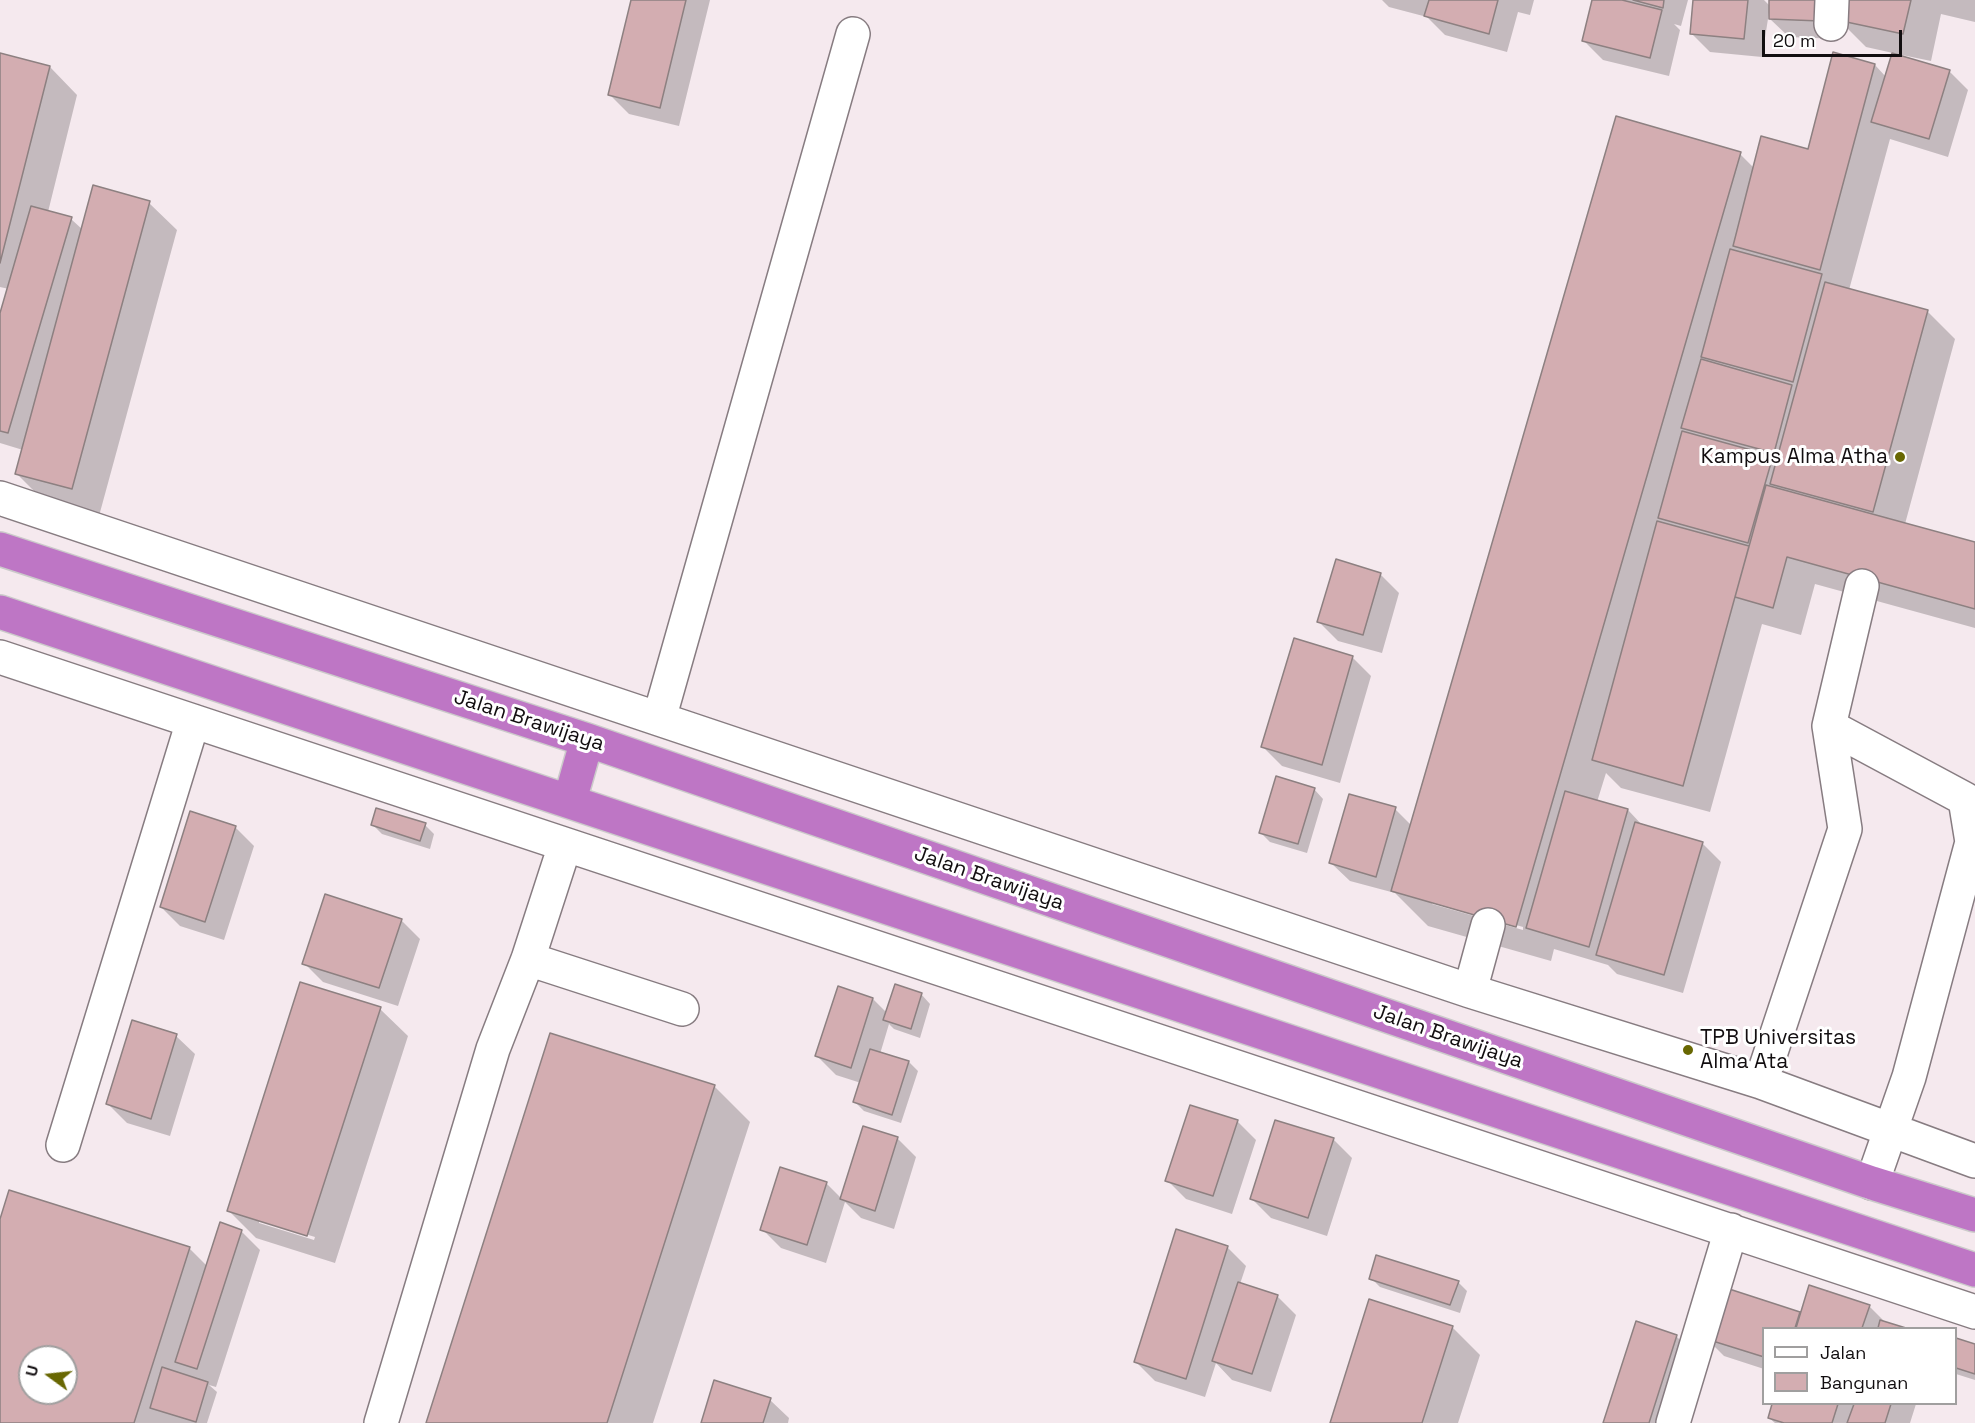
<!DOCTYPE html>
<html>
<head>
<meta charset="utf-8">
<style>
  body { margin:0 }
  #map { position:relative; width:1975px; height:1423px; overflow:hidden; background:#f5e9ee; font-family:"Space Grotesk",sans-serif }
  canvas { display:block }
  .legend { position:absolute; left:1762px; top:1327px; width:195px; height:78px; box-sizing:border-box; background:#fff; border:2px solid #a09f9f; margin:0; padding:8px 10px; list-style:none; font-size:18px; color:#120e10 }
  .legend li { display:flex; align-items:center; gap:12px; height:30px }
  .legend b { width:30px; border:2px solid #a09f9f }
  .north { position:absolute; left:18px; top:1345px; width:60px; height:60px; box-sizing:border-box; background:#fff; border:2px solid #a09f9f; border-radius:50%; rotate:285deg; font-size:16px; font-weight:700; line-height:24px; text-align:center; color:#120e10 }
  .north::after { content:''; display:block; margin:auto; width:21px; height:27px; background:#686702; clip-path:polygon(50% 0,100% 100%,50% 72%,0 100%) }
  .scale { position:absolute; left:1762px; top:30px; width:140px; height:27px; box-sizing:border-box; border:3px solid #120e10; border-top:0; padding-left:8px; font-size:18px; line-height:21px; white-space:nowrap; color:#120e10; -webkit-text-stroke:4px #fff; paint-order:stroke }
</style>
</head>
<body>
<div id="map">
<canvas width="1975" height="1423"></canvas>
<ul class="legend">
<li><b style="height:8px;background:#fff"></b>Jalan</li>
<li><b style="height:16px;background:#d3adb1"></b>Bangunan</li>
</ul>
<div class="north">U</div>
<div class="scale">20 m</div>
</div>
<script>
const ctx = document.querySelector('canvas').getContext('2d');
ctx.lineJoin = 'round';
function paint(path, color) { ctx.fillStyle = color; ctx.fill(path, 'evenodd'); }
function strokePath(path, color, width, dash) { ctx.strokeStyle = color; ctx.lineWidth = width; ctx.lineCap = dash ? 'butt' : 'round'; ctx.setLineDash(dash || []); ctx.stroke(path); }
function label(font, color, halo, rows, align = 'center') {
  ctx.font = font + ' "Space Grotesk",sans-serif'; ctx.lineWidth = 6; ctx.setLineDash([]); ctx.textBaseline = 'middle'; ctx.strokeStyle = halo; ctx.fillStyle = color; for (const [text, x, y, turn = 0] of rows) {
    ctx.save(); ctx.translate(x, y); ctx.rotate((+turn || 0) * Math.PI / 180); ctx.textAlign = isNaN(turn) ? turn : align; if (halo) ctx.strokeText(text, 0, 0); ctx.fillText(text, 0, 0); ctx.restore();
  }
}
const shadow = new Path2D(`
  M 633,0 L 710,0 L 679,126 L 629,114 L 610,95 Z
  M 1382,0 L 1534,0 L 1530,15 L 1518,12 L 1507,52 L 1445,35 L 1427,17 L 1389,7 Z
  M 1594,0 L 1688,0 L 1681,26 L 1674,24 L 1680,30 L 1669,76 L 1603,60 L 1584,41 Z
  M 1695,0 L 1764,0 L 1770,6 L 1762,57 L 1710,52 L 1691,33 Z
  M 1771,0 L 1975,0 L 1975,22 L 1941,14 L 1931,61 L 1902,55 L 1901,57 L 1949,71 L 1968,90 L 1948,157 L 1890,139 L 1849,290 L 1927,311 L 1955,339 L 1905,524 L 1975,543 L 1975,628 L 1815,584 L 1801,635 L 1762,624 L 1710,812 L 1621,788 L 1606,773 L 1597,802 L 1628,810 L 1643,826 L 1702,843 L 1721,862 L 1683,993 L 1617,974 L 1608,965 L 1554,949 L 1551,961 L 1428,926 L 1395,893 L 1350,881 L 1331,863 L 1395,809 L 1411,825 L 1740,154 L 1754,168 L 1809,151 L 1875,65 L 1886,77 L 1893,53 L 1866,47 L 1839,20 L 1839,39 L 1789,37 L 1770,19 ZM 1432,901 L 1523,927 L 1523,930 L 1432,904 Z
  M 0,55 L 50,67 L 77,95 L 48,212 L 71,219 L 83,230 L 149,203 L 177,230 L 99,516 L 44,501 L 17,474 L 23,450 L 0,443 L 0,318 L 9,289 L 0,287 Z
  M 1380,574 L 1399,593 L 1382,653 L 1338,641 L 1319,622 Z
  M 1352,657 L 1371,676 L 1340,783 L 1282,766 L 1263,747 Z
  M 1314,789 L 1323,799 L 1307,853 L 1270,842 L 1261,833 Z
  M 373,825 L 425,825 L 434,834 L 430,849 L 382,834 Z
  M 235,827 L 254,846 L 224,940 L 180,926 L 161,907 Z
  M 401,920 L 420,939 L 398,1006 L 323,982 L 304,963 Z
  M 921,994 L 930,1004 L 920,1038 L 894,1029 L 889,1024 L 880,1054 L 909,1062 L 918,1071 L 901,1123 L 864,1111 L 855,1102 L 861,1083 L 836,1075 L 817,1056 L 873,999 L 887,1013 Z
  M 380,1009 L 408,1036 L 335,1263 L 256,1238 L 228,1210 ZM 259,1220 L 315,1237 L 314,1240 L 259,1223 Z
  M 176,1036 L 195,1054 L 170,1136 L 127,1123 L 108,1104 Z
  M 714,1086 L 750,1122 L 653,1423 L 428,1423 Z
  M 1237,1121 L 1256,1140 L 1232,1214 L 1186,1199 L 1167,1180 Z
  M 897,1138 L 916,1157 L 894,1229 L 861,1218 L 845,1202 L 826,1263 L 781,1248 L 762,1229 L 826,1183 L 842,1199 Z
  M 1333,1139 L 1352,1158 L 1327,1236 L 1271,1218 L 1252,1199 Z
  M 10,1192 L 190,1249 L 207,1266 L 241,1231 L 260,1250 L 216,1387 L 209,1385 L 217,1392 L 207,1423 L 0,1423 L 0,1224 ZM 30,1357 L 66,1357 L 66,1393 L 30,1393 Z
  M 1227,1247 L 1246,1266 L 1240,1284 L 1277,1296 L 1296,1315 L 1271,1392 L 1232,1380 L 1216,1363 L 1205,1397 L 1155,1381 L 1136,1362 Z
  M 1371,1278 L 1458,1282 L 1467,1291 L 1460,1313 L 1380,1287 Z
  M 1721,1288 L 1802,1314 L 1869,1306 L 1887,1324 L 1901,1328 L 1764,1328 L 1764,1369 L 1724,1356 L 1705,1337 Z
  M 1452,1327 L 1480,1355 L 1458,1423 L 1331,1423 Z
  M 1676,1336 L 1695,1355 L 1673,1423 L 1605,1423 Z
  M 1956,1340 L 1975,1346 L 1975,1380 L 1956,1374 Z
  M 770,1400 L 789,1418 L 788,1423 L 703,1423 Z
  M 1774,1404 L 1916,1404 L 1910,1423 L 1775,1423 L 1769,1418 Z`);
const building = new Path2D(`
  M 631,0 L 686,0 L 660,108 L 608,95 Z
  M 1429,0 L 1498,0 L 1489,34 L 1424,16 Z
  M 1592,0 L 1622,0 L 1662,10 L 1650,58 L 1582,41 Z
  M 1633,0 L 1664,0 L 1663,8 Z
  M 1693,0 L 1748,0 L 1744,39 L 1690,34 Z
  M 1769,0 L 1821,0 L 1820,21 L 1769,19 Z
  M 1841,0 L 1911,0 L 1903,34 L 1837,20 Z
  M 1833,52 L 1875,64 L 1820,270 L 1733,246 L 1761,136 L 1808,149 Z
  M 0,53 L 50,66 L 0,263 Z
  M 1892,53 L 1950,70 L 1929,139 L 1871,122 Z
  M 1616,116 L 1741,152 L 1516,927 L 1391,891 Z
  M 93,185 L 150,201 L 72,489 L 15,474 Z
  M 31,206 L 72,217 L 8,433 L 0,431 L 0,313 Z
  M 1730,249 L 1822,274 L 1793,382 L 1701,357 Z
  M 1825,282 L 1928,310 L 1873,512 L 1770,484 Z
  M 1701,359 L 1792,385 L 1774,453 L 1681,428 Z
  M 1682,431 L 1773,456 L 1748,543 L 1658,518 Z
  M 1766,485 L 1975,542 L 1975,609 L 1787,557 L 1773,608 L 1735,597 Z
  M 1657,521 L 1749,546 L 1683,786 L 1592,760 Z
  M 1336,559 L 1381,573 L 1363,635 L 1317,622 Z
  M 1294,638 L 1353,656 L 1322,765 L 1261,747 Z
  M 1276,776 L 1315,788 L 1298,844 L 1259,833 Z
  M 1565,791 L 1628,809 L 1589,947 L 1526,928 Z
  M 1349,794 L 1396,807 L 1376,877 L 1329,863 Z
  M 376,808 L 426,823 L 420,841 L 371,825 Z
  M 190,811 L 236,826 L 205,922 L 160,907 Z
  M 1635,822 L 1703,842 L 1664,975 L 1596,955 Z
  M 325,894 L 402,919 L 379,988 L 302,964 Z
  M 300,982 L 381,1007 L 307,1236 L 227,1211 Z
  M 895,984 L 922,993 L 911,1029 L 883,1020 Z
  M 838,986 L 873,998 L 851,1068 L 815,1056 Z
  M 132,1020 L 177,1034 L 151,1119 L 106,1104 Z
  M 550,1033 L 715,1085 L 607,1423 L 426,1423 Z
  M 870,1049 L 909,1061 L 892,1115 L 853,1102 Z
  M 1190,1105 L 1238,1120 L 1213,1196 L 1165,1181 Z
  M 1275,1120 L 1334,1138 L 1308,1218 L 1250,1199 Z
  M 863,1126 L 898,1137 L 875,1211 L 840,1199 Z
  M 780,1167 L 827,1182 L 807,1245 L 760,1230 Z
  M 9,1190 L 190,1247 L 134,1423 L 0,1423 L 0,1219 ZM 30,1357 L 66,1357 L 66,1393 L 30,1393 Z
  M 220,1222 L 242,1230 L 197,1369 L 175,1362 Z
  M 1176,1229 L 1228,1246 L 1186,1379 L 1134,1362 Z
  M 1376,1255 L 1459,1281 L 1450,1305 L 1369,1279 Z
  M 1238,1282 L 1278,1295 L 1252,1374 L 1212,1361 Z
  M 1809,1285 L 1870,1305 L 1862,1328 L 1796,1328 Z
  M 1720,1286 L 1800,1312 L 1795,1328 L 1764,1328 L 1764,1357 L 1703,1338 Z
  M 1369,1299 L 1453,1326 L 1422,1423 L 1330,1423 Z
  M 1880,1320 L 1906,1328 L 1878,1328 Z
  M 1636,1321 L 1677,1335 L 1649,1423 L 1603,1423 Z
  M 1956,1338 L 1975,1344 L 1975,1374 L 1956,1368 Z
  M 162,1367 L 208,1382 L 196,1422 L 150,1408 Z
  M 714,1380 L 771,1398 L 763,1423 L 701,1423 Z
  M 1772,1404 L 1838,1404 L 1832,1423 L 1784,1423 L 1768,1418 Z
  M 1854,1404 L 1891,1404 L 1885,1423 L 1847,1423 Z`);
const minor = new Path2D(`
  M 1831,24 L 1832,0
  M 0,498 L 1470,991 L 1761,1082 L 1975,1161
  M 0,657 L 1975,1312
  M 659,719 L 853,34
  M 1829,726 L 1965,799 L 1972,842 L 1909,1077 L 1872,1183
  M 528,959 L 682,1009
  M 1470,991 L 1488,925
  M 1761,1082 L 1845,829 L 1829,726 L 1862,586
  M 63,1145 L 193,721
  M 381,1423 L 493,1049 L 528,959 L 565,845
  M 1673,1423 L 1731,1230`);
const highway = new Path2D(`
  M 0,549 L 587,740 L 1872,1183 L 1975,1215
  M 0,612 L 1975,1270
  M 570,800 L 587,740`);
const markers = [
  [1900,457,6,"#686702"],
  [1688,1050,6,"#686702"]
];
const poiNames = [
  ["Kampus Alma Atha",1888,457],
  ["TPB Universitas",1700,1038,"left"],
  ["Alma Ata",1700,1062,"left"]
];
const streetNames = [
  ["Jalan Brawijaya",529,721,18],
  ["Jalan Brawijaya",989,879,19],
  ["Jalan Brawijaya",1448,1037,19]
];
paint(shadow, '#0003');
paint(building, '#d3adb1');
strokePath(building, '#8d8081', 1.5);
strokePath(minor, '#877c81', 36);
strokePath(highway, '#cbcaca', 36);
strokePath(minor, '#fff', 33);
strokePath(highway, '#be76c5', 33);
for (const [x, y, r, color] of markers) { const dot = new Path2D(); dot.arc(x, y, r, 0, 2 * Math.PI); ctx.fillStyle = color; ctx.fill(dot); strokePath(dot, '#fff', 2); }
label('21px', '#120e10', '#fff', poiNames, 'right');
label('21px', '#120e10', '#fff', streetNames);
</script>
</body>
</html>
